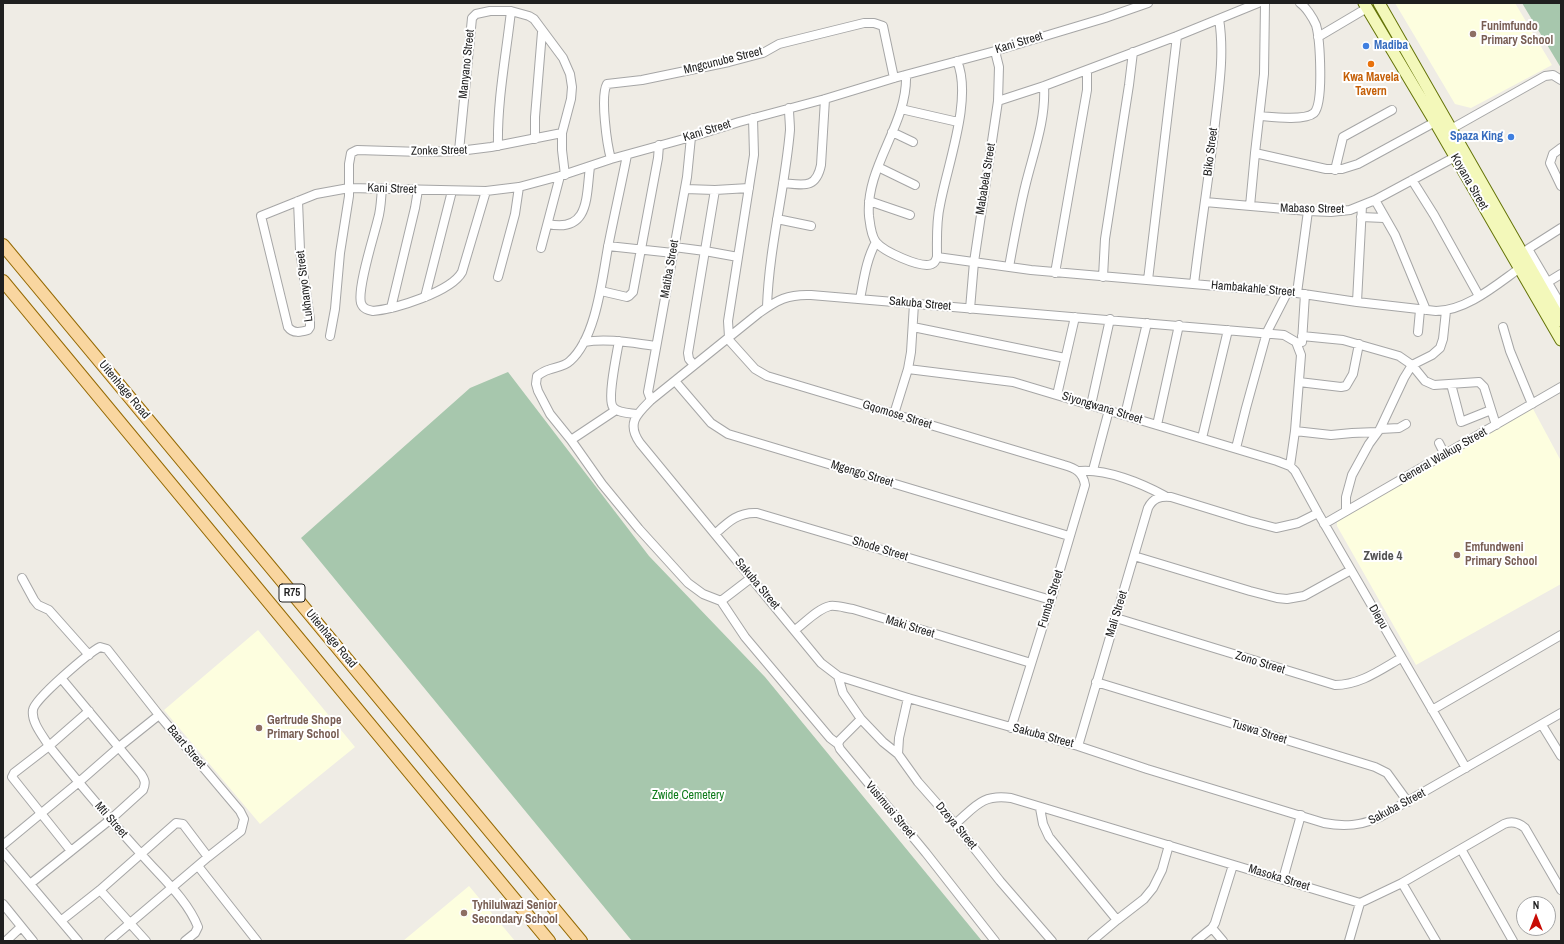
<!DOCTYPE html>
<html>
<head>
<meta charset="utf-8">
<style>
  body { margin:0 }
  #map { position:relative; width:1564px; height:944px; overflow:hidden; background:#efece5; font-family:"Archivo Narrow",sans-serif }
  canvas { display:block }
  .frame { position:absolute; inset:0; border:4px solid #1f1f1f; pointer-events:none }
  .north { position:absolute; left:1516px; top:896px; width:40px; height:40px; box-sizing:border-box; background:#fff; border:1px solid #a5a5a5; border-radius:50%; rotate:0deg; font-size:11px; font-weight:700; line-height:16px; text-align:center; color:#1f1f1f }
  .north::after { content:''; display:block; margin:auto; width:14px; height:18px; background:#c80c05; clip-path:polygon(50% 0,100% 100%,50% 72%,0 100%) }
</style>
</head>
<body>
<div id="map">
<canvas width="1564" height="944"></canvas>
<div class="frame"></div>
<div class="north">N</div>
</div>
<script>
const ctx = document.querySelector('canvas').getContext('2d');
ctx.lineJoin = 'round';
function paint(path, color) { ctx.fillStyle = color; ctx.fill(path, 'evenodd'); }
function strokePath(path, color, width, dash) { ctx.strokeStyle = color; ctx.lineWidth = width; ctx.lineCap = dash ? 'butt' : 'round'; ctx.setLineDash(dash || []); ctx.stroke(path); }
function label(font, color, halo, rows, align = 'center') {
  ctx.font = font + ' "Archivo Narrow",sans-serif'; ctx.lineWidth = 4; ctx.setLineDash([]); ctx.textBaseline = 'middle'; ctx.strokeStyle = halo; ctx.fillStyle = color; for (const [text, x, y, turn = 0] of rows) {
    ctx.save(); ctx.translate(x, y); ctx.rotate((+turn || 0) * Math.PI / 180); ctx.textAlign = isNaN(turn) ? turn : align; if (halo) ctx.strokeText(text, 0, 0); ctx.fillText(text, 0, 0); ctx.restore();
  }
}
const education = new Path2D(`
  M 1395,3 L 1515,3 L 1552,65 L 1471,108 L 1455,104 Z
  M 1532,407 L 1561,461 L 1561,584 L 1416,665 L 1337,526 L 1337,519 Z
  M 258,630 L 355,747 L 260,824 L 164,710 Z
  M 469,886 L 515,941 L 403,941 Z`);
const cemetery = new Path2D(`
  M 1522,3 L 1561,3 L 1561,68 Z
  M 508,372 L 649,556 L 765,677 L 982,941 L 632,941 L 301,538 L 470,388 Z`);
const street = new Path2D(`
  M 1318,37 L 1367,8
  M 906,75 C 908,124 865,167 869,216 C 870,224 871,236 876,242 C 883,251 921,269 932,264 C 935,263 936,260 937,257 C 937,239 936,222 940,205 C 947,166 973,98 957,61
  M 998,101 L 1044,86 L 1177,36 L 1258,3
  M 901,109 L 958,122
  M 1260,116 C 1272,117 1305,121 1314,113 C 1324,103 1320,39 1316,25 C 1313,18 1306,7 1300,3
  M 1451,129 L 1545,76 L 1553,75 L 1561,80
  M 892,132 L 913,142
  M 535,139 L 535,117 L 542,32
  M 498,146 C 497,101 506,56 511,11
  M 459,151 L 472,18 L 476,14 L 490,11 L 511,11 L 529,16 L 534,19 L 563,58 L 570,74 L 572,87 L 571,99 L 562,133 L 562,150 L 565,175
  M 1255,153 L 1326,169 L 1342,169 L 1358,164 L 1435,122
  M 627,155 C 621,186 614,216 608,247 C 602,280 596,338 570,361 C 564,367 555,367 548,370 C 544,371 540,374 537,376 L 536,384 L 538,391 L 550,414 L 571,440 L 602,484 L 639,529 L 688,583 L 703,594 L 721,601 L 745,637 L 830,738 L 838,744
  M 611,159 C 607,145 600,96 607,84 L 642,80 L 729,62 L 763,53 L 779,44 L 864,23 L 874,23 L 883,26 L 894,78
  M 878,167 L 915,185
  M 1335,170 L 1343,137 L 1392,110
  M 1412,180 L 1434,215 L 1479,296
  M 783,183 C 804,185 816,189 821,165 L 825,99
  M 1561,186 L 1550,163 L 1553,154 L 1561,148
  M 382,188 C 381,198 381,209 378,219 C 374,236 357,288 361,303 C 363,309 368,310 373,311 C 395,309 451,292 462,272 L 486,191
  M 685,189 L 715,190 L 749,188
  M 1375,200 L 1395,235 L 1426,310
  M 298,201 L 300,250 L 310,320 L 310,327 L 308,330 C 301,332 293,334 288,327 L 261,216 L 316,194 L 349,188 L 486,191 L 519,187 L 560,176 L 611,159 L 691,137 L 739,122 L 825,99 L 894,78 L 995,51 L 1105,18 L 1148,3
  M 869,201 L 910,215
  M 1205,202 L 1308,211 L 1331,212 L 1350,210 L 1375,200 L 1455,157
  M 1250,206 L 1255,153 L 1264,74 L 1265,3
  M 1361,217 L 1384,218
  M 777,219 L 811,226
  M 548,224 C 590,233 586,196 590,167
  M 1561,228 L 1528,249 L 1561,305
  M 608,246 L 673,253
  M 674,247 L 705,251 L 738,257
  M 541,248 L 560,176
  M 937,257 L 1031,270 L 1297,293 L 1357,302 L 1436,311 C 1466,311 1496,285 1520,268
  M 1009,267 C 1014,239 1019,211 1026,183 C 1034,151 1046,119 1044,86
  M 1055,273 L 1087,90 L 1087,70
  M 498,277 L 515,214 L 519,187
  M 1103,277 L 1105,239 L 1129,85 L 1133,52
  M 1148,280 L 1177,36
  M 1548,282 L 1561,274
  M 1194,284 C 1200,233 1208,183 1214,132 C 1218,94 1225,56 1219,19
  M 601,291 L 627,297 L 629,296 L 633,292 L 658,158 L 659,145
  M 1297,293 L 1308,211
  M 425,297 L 452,191
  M 860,299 C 864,279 866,260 876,242
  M 1357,302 L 1362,206
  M 767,307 C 769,247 785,189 790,130 C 790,123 789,116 789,108
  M 391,308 L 415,208 L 418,190
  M 970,309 L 974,262 L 998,101 L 999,67 L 995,51
  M 913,327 L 1065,358
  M 1503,327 L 1510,351 L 1532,404
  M 1418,332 L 1420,310
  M 330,336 L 335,309 L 340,253 L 349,196 L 349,164 L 351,153 L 357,150 L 422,152 L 459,151 L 491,147 L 562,133
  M 1302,336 L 1343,340 L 1399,356 L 1412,365 L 1425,381 L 1434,385 L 1479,382 L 1484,387 L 1496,425
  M 729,337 L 728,321 L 754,155 L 753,118
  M 728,339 L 755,369 L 767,376 L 1064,465 C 1075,468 1083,472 1085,485 L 1051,600 L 1011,728
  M 619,341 C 617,353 607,399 613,407 C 617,413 630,413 636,414
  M 584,342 C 608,338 632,343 656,346
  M 1302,342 L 1305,294
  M 694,365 L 689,359 L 688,353 L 715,190
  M 908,369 L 1013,382 L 1277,461 L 1290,466 L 1295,471 L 1318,513 L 1466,768
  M 675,381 L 711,423 L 728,434 L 1069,536
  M 1299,382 L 1341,387 L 1346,386 L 1353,374 L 1359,344
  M 1451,384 L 1461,422 L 1491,410
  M 1057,395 L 1075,317
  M 651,400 L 648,392 L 687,177 L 691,137
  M 1091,405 L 1110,319
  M 894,414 L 908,369 L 911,352 L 914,304
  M 1125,415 L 1147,323
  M 1157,425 L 1179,325
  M 1380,429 L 1399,428 L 1406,424
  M 1295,431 L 1331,435 L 1352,433 L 1377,432
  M 1202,438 L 1228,330
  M 571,440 L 616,410
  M 1439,443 L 1445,455
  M 1236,448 L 1246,408 L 1267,332 L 1287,293
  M 1290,466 L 1295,431 L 1301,355 L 1296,342 L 1284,335 L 811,295 C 788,294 777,300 759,313 L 651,400 C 637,414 626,423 640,443 L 821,663 L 838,676 L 908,698 L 1078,746 L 1147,769 L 1324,823 C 1344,827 1361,826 1380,817 L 1561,713
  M 1093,470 L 1109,410
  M 1080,471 C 1107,469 1141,483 1165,496
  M 1346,511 L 1346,497 L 1352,475 L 1369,444 L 1380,429 L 1404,378 L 1412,365 L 1432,355 L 1440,348 L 1443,339 L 1446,311
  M 1324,524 L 1561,387
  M 715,534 C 728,522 738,512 757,513 L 1051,600
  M 1134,556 L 1250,591 L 1277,598 L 1287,599 L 1304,596 L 1351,570
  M 22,578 L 34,600 L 38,605 L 49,610 L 89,655
  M 721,601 L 751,578
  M 1116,618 L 1335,685 C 1360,685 1380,670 1401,658
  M 795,630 C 805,623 817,609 830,606 C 837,605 845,608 853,609 L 1031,663
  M 838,676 L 843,693 L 861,719 L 840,740 L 838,744 L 840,749 L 926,853 L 995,941
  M 1096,682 L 1375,767 L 1387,773 L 1408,802
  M 908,698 L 899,738 L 898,754 L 918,782 L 955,824 L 1000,881 L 1052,941
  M 1432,710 L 1561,635
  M 861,719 L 883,742 L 898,754
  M 1542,725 L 1561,756
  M 1078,746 L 1148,508 C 1153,498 1160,496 1171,497 L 1249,521 L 1276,528 L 1298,523 L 1318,513
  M 1040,808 L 1043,824 L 1049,837 L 1117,920
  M 955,824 C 976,806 982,794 1011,798 L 1360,903 L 1402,883 L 1504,824 C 1511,821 1518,822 1525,828 L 1561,890
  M 3,845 L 79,782 L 119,747 L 159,715
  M 1461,849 L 1513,941
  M 71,851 L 12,777 L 14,773 L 49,746 L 89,711
  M 3,852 L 78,941
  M 198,866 L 257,941
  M 1283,879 L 1301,815
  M 1402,883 L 1436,941
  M 30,884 L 111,819 L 143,790 C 146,783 145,780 141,774 L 61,678
  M 100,890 L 146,941
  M 3,904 L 33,941
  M 62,920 L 100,890 L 176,823 L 183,824 L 208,857
  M 1212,928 L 1223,941
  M 6,941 L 21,927
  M 109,941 L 208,857 L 241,831 L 244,819 L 240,811 L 159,715 L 107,649 L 100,647 C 90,652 34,699 33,710 C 31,722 43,736 49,746 C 79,783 110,820 142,855 C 161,877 187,899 198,927 L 195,933 L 185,941
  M 1092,941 L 1117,920 L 1144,899 L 1153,888 L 1162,870 L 1169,845
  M 1196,941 L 1212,928 L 1215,923 L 1233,865
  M 1349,941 L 1360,903`);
const secondary = new Path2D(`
  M 1364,3 L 1435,122 L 1561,340
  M 1379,3 L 1561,321`);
const primary = new Path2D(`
  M 3,245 L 581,941
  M 3,281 L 549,941`);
const markers = [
  [1473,34,4,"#8d6e63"],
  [1366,46,4,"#3f7fe0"],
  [1371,64,4,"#e8710a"],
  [1511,137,4,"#3f7fe0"],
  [1457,555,4,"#8d6e63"],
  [259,728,4,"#8d6e63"],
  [464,913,4,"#8d6e63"]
];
const shields = [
  [292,593,26]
];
const shieldNames = [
  ["R75",292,593]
];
const educationNames = [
  ["Funimfundo",1481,27],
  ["Primary School",1481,41],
  ["Emfundweni",1465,548],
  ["Primary School",1465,562],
  ["Gertrude Shope",267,721],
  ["Primary School",267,735],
  ["Tyhilulwazi Senior",472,906],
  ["Secondary School",472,920]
];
const streetNames = [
  ["Kani Street",1019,43,-17],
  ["Mngcunube Street",723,61,-14],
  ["Manyano Street",467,64,-84],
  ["Kani Street",707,131,-17],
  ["Zonke Street",439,151,-1],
  ["Biko Street",1211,152,-83],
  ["Mababela Street",986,179,-81],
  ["Koyana Street",1469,182,60],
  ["Kani Street",392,189,2],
  ["Mabaso Street",1312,209,1],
  ["Matiba Street",670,269,-80],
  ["Lukhanyo Street",305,286,-97],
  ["Hambakahle Street",1253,289,5],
  ["Sakuba Street",920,304,5],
  ["Uitenhage Road",124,390,50],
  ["Siyongwana Street",1102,408,17],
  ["Gqomose Street",897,415,17],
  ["General Walkup Street",1443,456,-30],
  ["Mgengo Street",862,474,17],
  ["Shode Street",880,549,17],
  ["Sakuba Street",757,584,50],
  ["Fumba Street",1051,599,-73],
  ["Mali Street",1117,614,-73],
  ["Dlepu",1378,617,60],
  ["Maki Street",910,627,17],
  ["Uitenhage Road",331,639,50],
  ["Zono Street",1260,663,17],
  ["Tuswa Street",1259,732,17],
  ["Sakuba Street",1043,736,15],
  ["Baart Street",186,747,50],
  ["Sakuba Street",1397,807,-28],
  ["Vusimusi Street",890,810,50],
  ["Mti Street",111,820,49],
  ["Dzeya Street",956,826,50],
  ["Masoka Street",1279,878,17]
];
const shopNames = [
  ["Madiba",1374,46],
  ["Spaza King",1503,137,"right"]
];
const foodNames = [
  ["Kwa Mavela",1371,78],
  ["Tavern",1371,92]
];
const parkNames = [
  ["Zwide Cemetery",688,796]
];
const neighbourhoodNames = [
  ["Zwide 4",1383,557]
];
paint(education, '#fdfedf');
paint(cemetery, '#a7c7ad');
strokePath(street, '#a6a6a6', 10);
strokePath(secondary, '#647308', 13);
strokePath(primary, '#956a04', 14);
strokePath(street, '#fff', 8);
strokePath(secondary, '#f3f8ba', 11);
strokePath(primary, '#f9d6a0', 12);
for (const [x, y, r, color] of markers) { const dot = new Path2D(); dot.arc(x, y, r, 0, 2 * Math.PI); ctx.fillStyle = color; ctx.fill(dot); strokePath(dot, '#fff', 1.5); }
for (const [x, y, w] of shields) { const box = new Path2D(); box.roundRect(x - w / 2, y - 9, w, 18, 3); ctx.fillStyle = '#fff'; ctx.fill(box); strokePath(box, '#1f1f1f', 1); }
label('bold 11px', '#1f1f1f', null, shieldNames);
label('bold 12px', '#785e54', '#fff', educationNames, 'left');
label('12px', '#1f1f1f', '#fff', streetNames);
label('bold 12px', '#366cbe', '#fff', shopNames, 'left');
label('bold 12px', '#c56008', '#fff', foodNames);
label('12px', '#0e7b1b', '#fff', parkNames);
label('bold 13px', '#525252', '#fff', neighbourhoodNames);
</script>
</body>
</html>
